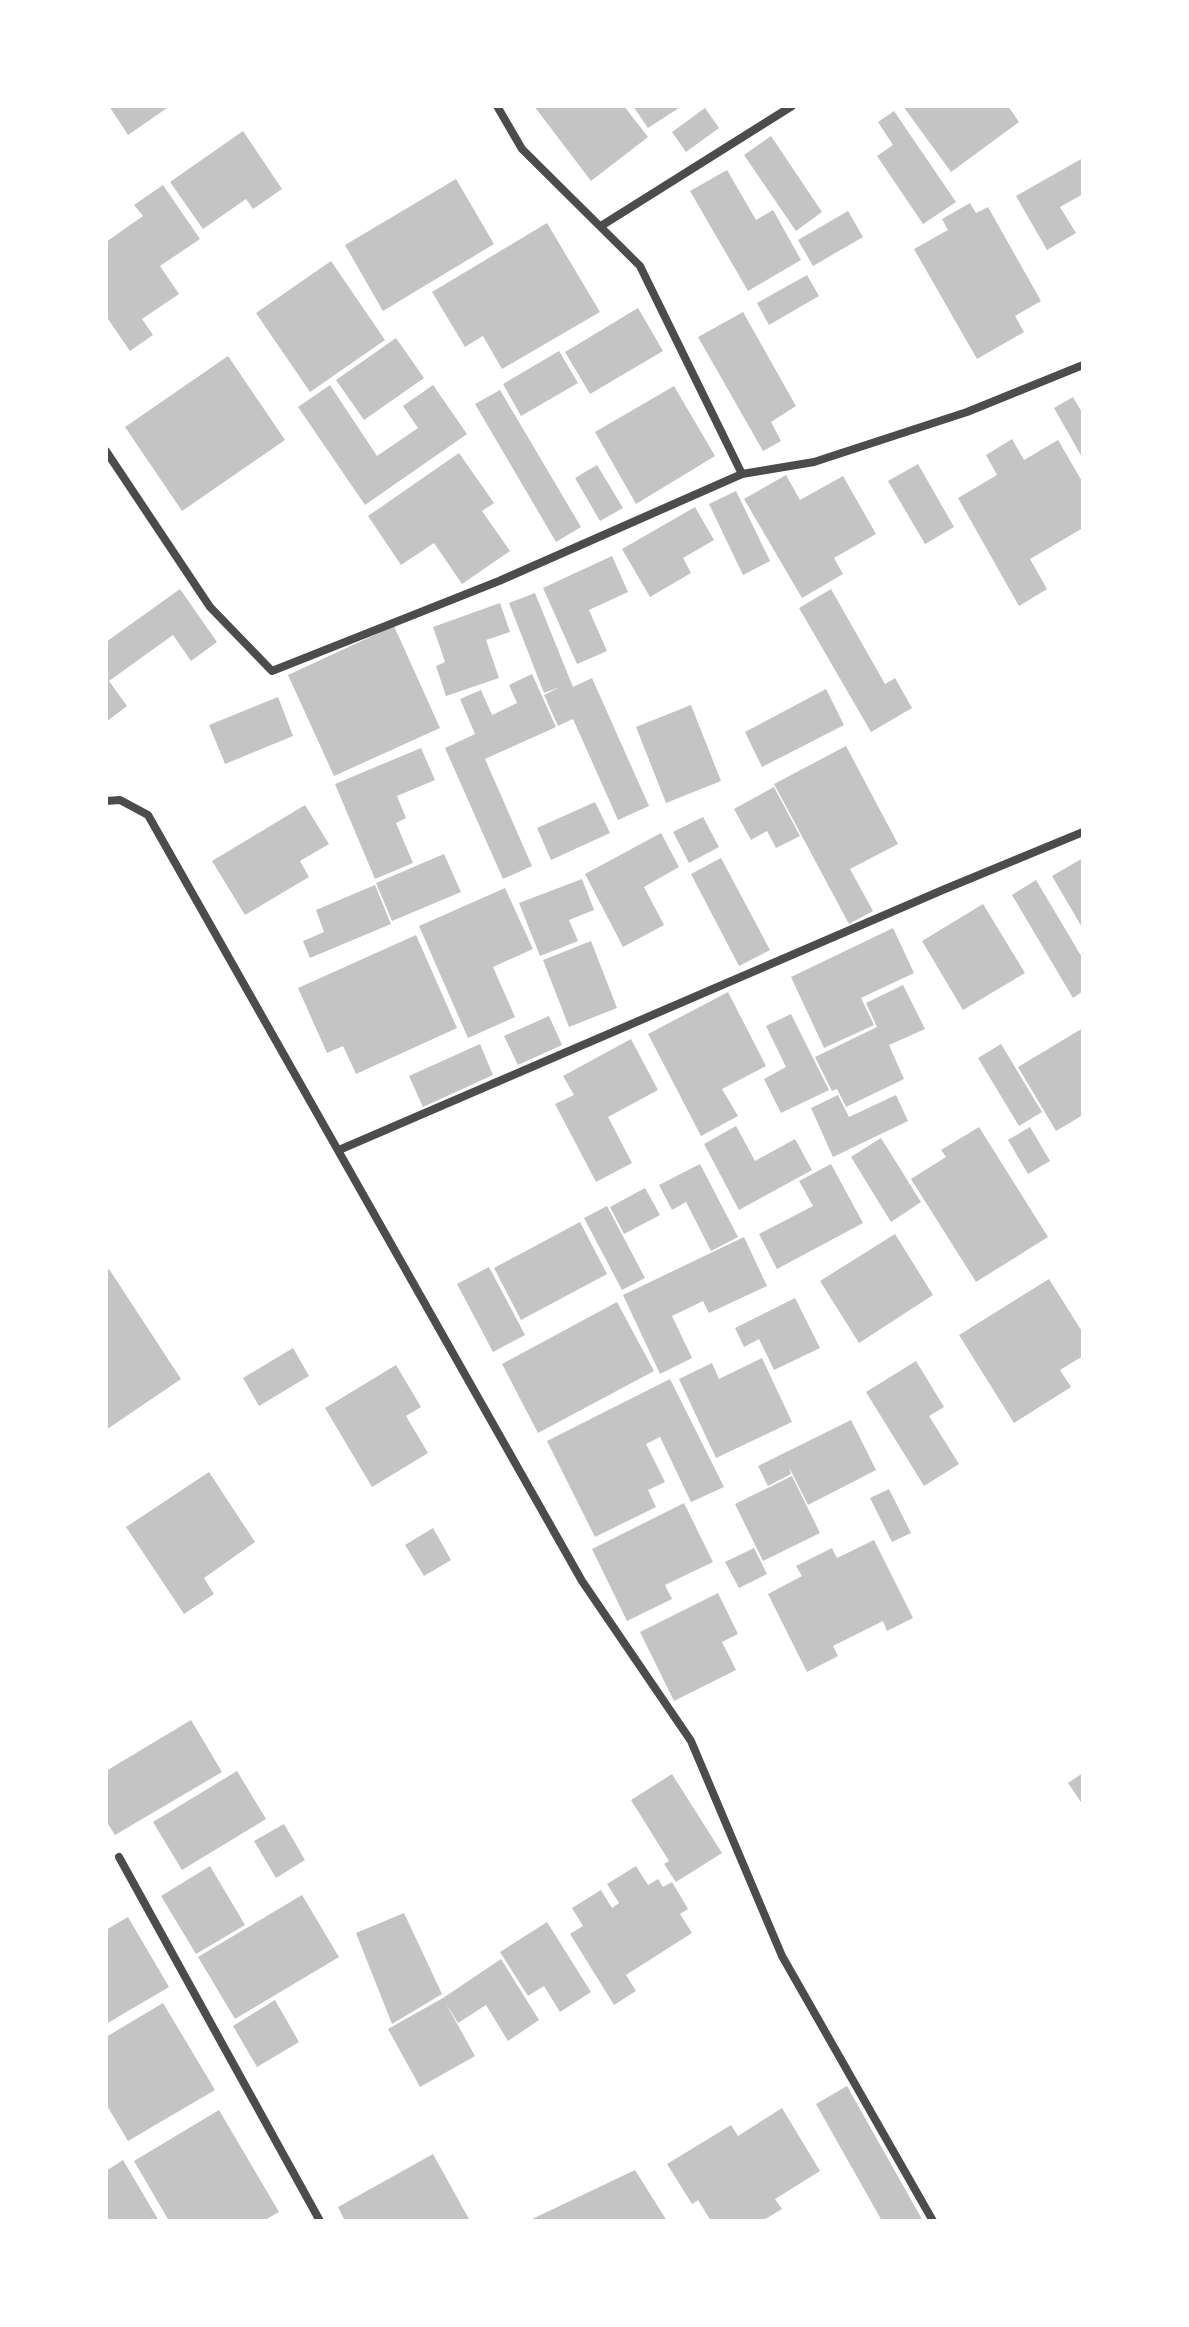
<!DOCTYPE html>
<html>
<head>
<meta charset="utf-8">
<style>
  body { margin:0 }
  #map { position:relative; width:1189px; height:2327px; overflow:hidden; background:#fff; font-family:"Alegreya Sans",sans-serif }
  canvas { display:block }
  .frame { position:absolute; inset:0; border:108px solid #fff; pointer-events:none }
</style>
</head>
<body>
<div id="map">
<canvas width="1189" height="2327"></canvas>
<div class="frame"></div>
</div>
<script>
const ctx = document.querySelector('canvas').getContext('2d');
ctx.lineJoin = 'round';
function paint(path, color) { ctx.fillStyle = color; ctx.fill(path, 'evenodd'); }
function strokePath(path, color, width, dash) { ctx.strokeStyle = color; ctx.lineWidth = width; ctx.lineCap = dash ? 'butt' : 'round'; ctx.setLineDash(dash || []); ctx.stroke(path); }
const building = new Path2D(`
  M 109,106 L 170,106 L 128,135 Z
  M 534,106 L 624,106 L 648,137 L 591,181 Z
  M 633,106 L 682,106 L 648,128 Z
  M 903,106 L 1008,106 L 1019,122 L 951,172 Z
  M 705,108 L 719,128 L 686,152 L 672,132 Z
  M 894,111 L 956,202 L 923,224 L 877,156 L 893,145 L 878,122 Z
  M 243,131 L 282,189 L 253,209 L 246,199 L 203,229 L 170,182 Z
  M 771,136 L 822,212 L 796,231 L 744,155 Z
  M 1083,158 L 1083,194 L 1060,207 L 1076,233 L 1047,250 L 1016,196 Z
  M 727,170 L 756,220 L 773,210 L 801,260 L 748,291 L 690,191 Z
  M 456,179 L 494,244 L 383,311 L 345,245 Z
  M 163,185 L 200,239 L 160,266 L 179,294 L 142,319 L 153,335 L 130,351 L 106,316 L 108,306 L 106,302 L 106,242 L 143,216 L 134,205 Z
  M 970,203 L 976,213 L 988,207 L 1041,301 L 1015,316 L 1024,332 L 977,359 L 914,249 L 948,230 L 942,219 Z
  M 848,211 L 863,237 L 813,266 L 798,240 Z
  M 547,223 L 600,312 L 502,369 L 483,336 L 465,347 L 432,292 Z
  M 331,261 L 385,340 L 310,392 L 256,313 Z
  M 807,275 L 819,296 L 769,325 L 757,303 Z
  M 638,308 L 663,351 L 590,394 L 565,352 Z
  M 743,312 L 796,406 L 771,422 L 781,441 L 763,451 L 698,337 Z
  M 396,338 L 424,378 L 364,420 L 336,380 Z
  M 559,351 L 578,383 L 521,416 L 503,384 Z
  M 228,356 L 285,440 L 182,511 L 125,427 Z
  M 330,385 L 377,456 L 418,428 L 403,406 L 433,385 L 467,434 L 365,505 L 298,407 Z
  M 674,386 L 715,456 L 636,504 L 595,432 Z
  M 500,390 L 581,527 L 556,542 L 475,404 Z
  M 1073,397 L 1083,414 L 1083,459 L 1054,408 Z
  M 1012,439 L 1024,460 L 1058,440 L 1083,483 L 1083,528 L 1030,559 L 1047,589 L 1019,606 L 958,498 L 997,475 L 986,455 Z
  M 459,453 L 494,503 L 482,511 L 510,551 L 462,584 L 434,543 L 401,565 L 368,516 Z
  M 918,464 L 954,527 L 925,544 L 888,481 Z
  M 597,465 L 623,508 L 600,521 L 575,478 Z
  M 786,475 L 800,500 L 843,476 L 876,534 L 834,558 L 843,574 L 802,598 L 744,499 Z
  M 736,491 L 770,561 L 743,575 L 709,504 Z
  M 695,507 L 714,540 L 683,558 L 691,573 L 650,597 L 622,549 Z
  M 612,556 L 628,592 L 589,610 L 607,651 L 577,664 L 543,588 Z
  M 180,589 L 217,642 L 191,661 L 173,635 L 109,681 L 127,706 L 106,722 L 106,642 Z
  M 831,589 L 885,684 L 895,678 L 912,708 L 871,732 L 799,608 Z
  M 535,593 L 573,687 L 592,678 L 649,806 L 618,820 L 573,719 L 558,726 L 544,695 L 560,687 L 544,693 L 509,603 Z
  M 500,603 L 510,632 L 486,640 L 499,678 L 446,696 L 436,666 L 445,662 L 433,627 Z
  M 394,626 L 440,728 L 334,776 L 288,675 Z
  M 532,674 L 556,727 L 485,759 L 532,866 L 503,879 L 445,748 L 475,734 L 460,699 L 481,690 L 492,715 L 517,703 L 509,685 Z
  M 826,689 L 844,725 L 762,767 L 745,732 Z
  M 278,697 L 293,736 L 225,764 L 209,725 Z
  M 691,705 L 721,781 L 666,803 L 636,727 Z
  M 846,746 L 898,844 L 850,869 L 873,911 L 849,924 L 774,784 Z
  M 421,748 L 435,780 L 397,796 L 406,818 L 396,823 L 413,863 L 375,879 L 335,784 Z
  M 774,787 L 800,836 L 776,848 L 767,831 L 751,840 L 734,809 Z
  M 595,802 L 610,833 L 551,860 L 537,828 Z
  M 305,805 L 329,844 L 300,861 L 309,877 L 245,915 L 212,861 Z
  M 703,817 L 719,847 L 689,863 L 673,832 Z
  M 661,833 L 679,867 L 644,887 L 664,925 L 623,947 L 585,874 Z
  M 444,854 L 461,892 L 392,921 L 376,883 Z
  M 721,858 L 770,950 L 739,966 L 691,874 Z
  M 1083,858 L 1083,929 L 1052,876 Z
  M 582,879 L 594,910 L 569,920 L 578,941 L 540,956 L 519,903 Z
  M 1036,880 L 1083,959 L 1083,991 L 1073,998 L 1012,895 Z
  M 375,885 L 391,924 L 310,958 L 303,941 L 324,932 L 316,910 Z
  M 505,888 L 533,949 L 493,967 L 515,1017 L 468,1038 L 419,926 Z
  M 983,904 L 1025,973 L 963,1010 L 922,941 Z
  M 893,928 L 914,973 L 861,998 L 874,1025 L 824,1048 L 791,977 Z
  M 416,935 L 457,1028 L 356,1074 L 343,1046 L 327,1053 L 298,988 Z
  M 591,941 L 617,1008 L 569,1027 L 543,960 Z
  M 903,985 L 925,1029 L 889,1045 L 904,1079 L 846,1107 L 837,1089 L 832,1091 L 815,1057 L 877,1027 L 866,1003 Z
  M 728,992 L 766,1066 L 722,1089 L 738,1116 L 701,1136 L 648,1034 Z
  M 791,1014 L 829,1090 L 781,1113 L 764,1079 L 786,1067 L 766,1026 Z
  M 549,1016 L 562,1045 L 518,1065 L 504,1036 Z
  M 1083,1028 L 1083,1115 L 1056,1131 L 1018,1067 Z
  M 631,1039 L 658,1090 L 608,1117 L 632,1163 L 596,1182 L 555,1104 L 574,1095 L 563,1076 Z
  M 480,1044 L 493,1075 L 423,1107 L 409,1076 Z
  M 1001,1044 L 1042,1112 L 1019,1126 L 978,1058 Z
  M 838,1095 L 849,1117 L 896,1095 L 908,1121 L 833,1157 L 811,1108 Z
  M 736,1126 L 755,1161 L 795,1139 L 812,1170 L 739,1210 L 704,1144 Z
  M 979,1127 L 1048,1237 L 976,1282 L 911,1179 L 946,1157 L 941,1150 Z
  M 1030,1127 L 1050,1161 L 1028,1174 L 1008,1140 Z
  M 881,1138 L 921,1202 L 891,1222 L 851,1157 Z
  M 700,1164 L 738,1237 L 711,1251 L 686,1202 L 672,1210 L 659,1185 Z
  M 831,1164 L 863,1223 L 777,1269 L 759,1234 L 813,1206 L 799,1181 Z
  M 645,1188 L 660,1215 L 624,1234 L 610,1207 Z
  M 607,1206 L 645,1278 L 622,1290 L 584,1218 Z
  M 580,1222 L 607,1274 L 521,1320 L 494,1268 Z
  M 895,1234 L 933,1295 L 859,1343 L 820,1281 Z
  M 744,1237 L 767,1286 L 709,1313 L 703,1301 L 672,1316 L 692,1358 L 660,1374 L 623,1295 Z
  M 489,1267 L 525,1335 L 493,1352 L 457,1284 Z
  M 109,1269 L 181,1379 L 106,1430 L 106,1271 Z
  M 1049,1279 L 1083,1333 L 1083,1356 L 1060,1370 L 1071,1387 L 1014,1423 L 959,1335 Z
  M 795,1298 L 820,1348 L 774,1370 L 759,1339 L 744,1347 L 735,1328 Z
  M 617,1302 L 654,1371 L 538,1433 L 502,1364 Z
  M 293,1348 L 309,1376 L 259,1406 L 243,1378 Z
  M 762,1358 L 792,1422 L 716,1458 L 679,1379 L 712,1363 L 719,1379 Z
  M 916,1361 L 944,1407 L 929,1416 L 959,1464 L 924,1486 L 866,1392 Z
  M 396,1365 L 421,1407 L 406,1416 L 428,1453 L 372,1487 L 325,1408 Z
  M 670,1379 L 724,1487 L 691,1502 L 660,1437 L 646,1444 L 665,1482 L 648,1490 L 656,1507 L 595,1537 L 547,1441 Z
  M 851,1420 L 876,1470 L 808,1505 L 789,1467 L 791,1474 L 768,1486 L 758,1466 Z
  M 209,1472 L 255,1542 L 204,1578 L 214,1594 L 184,1614 L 126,1527 Z
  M 792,1476 L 820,1533 L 763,1561 L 735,1504 Z
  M 889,1489 L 911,1533 L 892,1542 L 870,1498 Z
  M 684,1503 L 713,1562 L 665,1585 L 672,1599 L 627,1621 L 592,1549 Z
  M 433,1528 L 451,1560 L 424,1576 L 405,1545 Z
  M 874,1540 L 913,1618 L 887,1631 L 883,1621 L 833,1646 L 838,1656 L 807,1672 L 768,1594 L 802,1576 L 796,1566 L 832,1548 L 837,1558 Z
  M 754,1548 L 767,1574 L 739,1588 L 725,1562 Z
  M 718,1593 L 738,1634 L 722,1642 L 736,1670 L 674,1701 L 640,1632 Z
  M 191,1720 L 222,1772 L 115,1835 L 106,1821 L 106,1771 Z
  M 237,1771 L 266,1819 L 182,1870 L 153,1822 Z
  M 1083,1773 L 1083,1805 L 1068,1783 Z
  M 672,1774 L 722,1853 L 676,1882 L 664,1864 L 669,1861 L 631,1800 Z
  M 284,1824 L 305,1860 L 276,1878 L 254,1841 Z
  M 210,1866 L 245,1925 L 196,1954 L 161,1896 Z
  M 636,1866 L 648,1885 L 658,1879 L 663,1887 L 672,1882 L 688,1909 L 680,1914 L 692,1933 L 626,1975 L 636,1991 L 614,2005 L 570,1934 L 583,1926 L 572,1908 L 601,1890 L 612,1908 L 619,1903 L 607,1884 Z
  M 302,1895 L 339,1957 L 235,2019 L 198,1957 Z
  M 404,1913 L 442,1994 L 392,2024 L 356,1933 Z
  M 128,1917 L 169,1987 L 106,2024 L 106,1930 Z
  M 547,1922 L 591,1992 L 560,2012 L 544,1986 L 528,1996 L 500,1952 Z
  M 501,1959 L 539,2020 L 508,2041 L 486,2005 L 458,2023 L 445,2002 L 475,2056 L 420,2087 L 388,2029 L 443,1998 Z
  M 275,2000 L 299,2042 L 257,2067 L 233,2026 Z
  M 163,2003 L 215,2090 L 128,2141 L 106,2104 L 106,2037 Z
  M 847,2086 L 923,2221 L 882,2221 L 816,2104 Z
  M 782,2108 L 820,2171 L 775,2199 L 782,2209 L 762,2221 L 711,2221 L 698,2200 L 692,2204 L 667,2164 L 731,2125 L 738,2136 Z
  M 219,2110 L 279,2212 L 263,2221 L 169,2221 L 134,2161 Z
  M 433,2154 L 470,2221 L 345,2221 L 338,2207 Z
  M 123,2160 L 159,2221 L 106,2221 L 106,2171 Z
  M 635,2170 L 667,2221 L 528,2221 Z`);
const minor = new Path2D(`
  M 497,106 L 522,149 L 640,266 L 742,474
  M 601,226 L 792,106
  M 106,451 L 210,607 L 272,671 L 499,581 L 742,474 L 814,462 L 967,412 L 1083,365
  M 106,801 L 120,800 L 148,815 L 582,1581 L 691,1741 L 782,1956 L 933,2221
  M 339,1150 L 945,889 L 1083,832
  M 119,1857 L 320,2221`);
paint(building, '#c4c4c4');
strokePath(minor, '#4c4c4c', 8);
</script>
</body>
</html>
